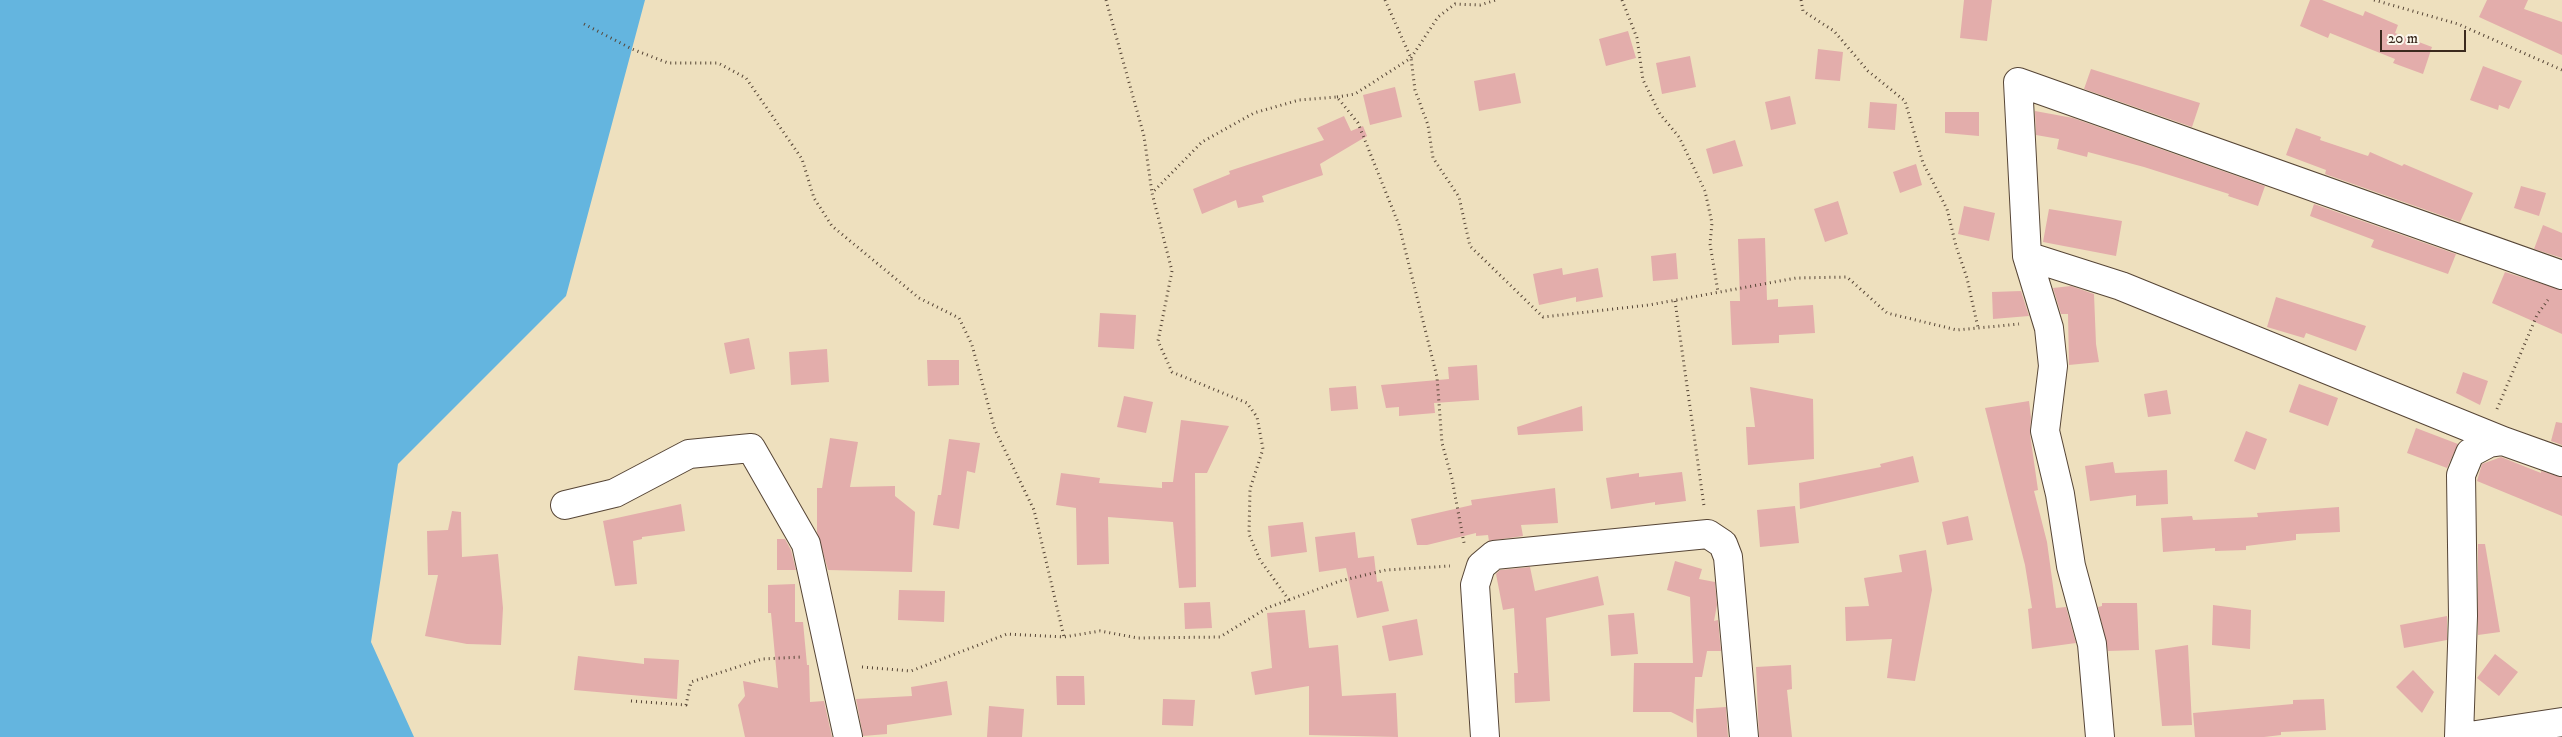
<!DOCTYPE html>
<html>
<head>
<meta charset="utf-8">
<style>
  body { margin:0 }
  #map { position:relative; width:2562px; height:737px; overflow:hidden; background:#eee0be; font-family:"IM FELL DW Pica",serif }
  canvas { display:block }
  .scale { position:absolute; left:2380px; top:30px; width:86px; height:22px; box-sizing:border-box; border:2px solid #3b2a1e; border-top:0; padding-left:6px; font-size:15px; line-height:18px; white-space:nowrap; color:#3b2a1e; -webkit-text-stroke:4px #fbf7ec; paint-order:stroke }
</style>
</head>
<body>
<div id="map">
<canvas width="2562" height="737"></canvas>
<div class="scale">20 m</div>
</div>
<script>
const ctx = document.querySelector('canvas').getContext('2d');
ctx.lineJoin = 'round';
function paint(path, color) { ctx.fillStyle = color; ctx.fill(path, 'evenodd'); }
function strokePath(path, color, width, dash) { ctx.strokeStyle = color; ctx.lineWidth = width; ctx.lineCap = dash ? 'butt' : 'round'; ctx.setLineDash(dash || []); ctx.stroke(path); }
const water = new Path2D(`
  M 0,0 L 645,0 L 566,296 L 398,464 L 371,642 L 414,737 L 0,737 Z`);
const building = new Path2D(`
  M 1964,0 L 1992,0 L 1987,41 L 1960,38 Z
  M 2310,0 L 2322,0 L 2363,16 L 2365,11 L 2398,25 L 2395,33 L 2432,47 L 2423,74 L 2393,63 L 2395,59 L 2330,33 L 2328,38 L 2300,26 Z
  M 2487,0 L 2528,0 L 2524,9 L 2562,22 L 2562,55 L 2479,17 Z
  M 1628,31 L 1636,58 L 1606,66 L 1599,39 Z
  M 1818,49 L 1843,52 L 1840,81 L 1815,79 Z
  M 1690,56 L 1696,87 L 1662,94 L 1656,63 Z
  M 2483,66 L 2522,81 L 2509,109 L 2499,105 L 2498,110 L 2470,100 Z
  M 2091,69 L 2200,103 L 2192,127 L 2084,89 Z
  M 1515,73 L 1521,103 L 1479,111 L 1474,81 Z
  M 1395,87 L 1402,117 L 1370,125 L 1363,95 Z
  M 1790,96 L 1796,124 L 1771,130 L 1765,102 Z
  M 1870,102 L 1897,104 L 1895,130 L 1868,128 Z
  M 2035,111 L 2073,118 L 2265,186 L 2258,206 L 2228,196 L 2229,194 L 2144,167 L 2088,152 L 2087,157 L 2057,149 L 2059,139 L 2036,135 Z
  M 1945,112 L 1979,112 L 1979,136 L 1945,133 Z
  M 1344,116 L 1351,131 L 1363,126 L 1367,136 L 1320,164 L 1323,175 L 1262,196 L 1264,202 L 1238,208 L 1236,200 L 1202,214 L 1193,189 L 1230,174 L 1229,171 L 1324,140 L 1317,128 Z
  M 2296,128 L 2321,137 L 2320,140 L 2368,156 L 2370,152 L 2402,166 L 2404,164 L 2473,193 L 2460,222 L 2325,174 L 2326,170 L 2286,155 Z
  M 1735,140 L 1743,166 L 1713,174 L 1706,149 Z
  M 1916,164 L 1922,185 L 1900,193 L 1893,172 Z
  M 2521,186 L 2546,193 L 2539,216 L 2514,208 Z
  M 1838,201 L 1848,234 L 1825,242 L 1814,209 Z
  M 2314,204 L 2456,254 L 2448,274 L 2371,247 L 2374,240 L 2310,216 Z
  M 1964,206 L 1995,213 L 1989,241 L 1958,234 Z
  M 2049,209 L 2122,221 L 2116,256 L 2043,242 Z
  M 2543,225 L 2562,233 L 2562,258 L 2534,249 Z
  M 1765,238 L 1767,300 L 1778,299 L 1778,307 L 1813,305 L 1815,333 L 1779,335 L 1779,343 L 1732,345 L 1730,301 L 1740,301 L 1738,239 Z
  M 1676,253 L 1678,279 L 1653,281 L 1651,256 Z
  M 1562,268 L 1563,275 L 1598,268 L 1603,297 L 1576,302 L 1576,297 L 1539,305 L 1533,274 Z
  M 2505,272 L 2562,290 L 2562,334 L 2492,303 Z
  M 2071,286 L 2094,294 L 2096,344 L 2099,362 L 2069,365 L 2068,314 L 2061,314 L 2053,288 Z
  M 2021,291 L 2029,316 L 1993,319 L 1992,292 Z
  M 2276,297 L 2366,326 L 2356,351 L 2306,333 L 2304,338 L 2267,327 Z
  M 1100,313 L 1136,315 L 1134,349 L 1098,347 Z
  M 749,338 L 755,369 L 730,374 L 724,343 Z
  M 827,349 L 829,382 L 791,385 L 789,352 Z
  M 927,360 L 959,360 L 959,385 L 928,386 Z
  M 1477,365 L 1479,400 L 1434,403 L 1435,413 L 1399,416 L 1399,407 L 1386,408 L 1381,385 L 1449,379 L 1448,367 Z
  M 2463,372 L 2488,381 L 2480,405 L 2456,393 Z
  M 2299,384 L 2338,398 L 2328,426 L 2289,412 Z
  M 1356,386 L 1358,409 L 1331,411 L 1329,388 Z
  M 1750,387 L 1813,399 L 1814,459 L 1748,465 L 1746,427 L 1755,427 Z
  M 2167,390 L 2171,414 L 2148,417 L 2144,394 Z
  M 1124,396 L 1153,402 L 1146,433 L 1117,427 Z
  M 2029,401 L 2031,417 L 2030,434 L 2038,490 L 2034,491 L 2047,542 L 2056,608 L 2066,607 L 2076,643 L 2032,649 L 2028,609 L 2032,608 L 2025,565 L 1985,408 Z
  M 1582,406 L 1583,431 L 1518,435 L 1517,427 Z
  M 1181,420 L 1229,426 L 1207,473 L 1195,473 L 1196,587 L 1179,588 L 1173,522 L 1108,517 L 1109,564 L 1077,565 L 1076,508 L 1056,505 L 1061,473 L 1100,478 L 1099,483 L 1162,488 L 1162,482 L 1173,482 Z
  M 2556,422 L 2562,423 L 2562,445 L 2551,441 Z
  M 2416,428 L 2458,444 L 2447,468 L 2407,453 Z
  M 2246,431 L 2267,439 L 2255,470 L 2234,461 Z
  M 830,438 L 858,442 L 850,487 L 895,486 L 895,496 L 915,512 L 912,572 L 828,570 L 817,532 L 817,488 L 822,488 Z
  M 949,439 L 980,443 L 975,473 L 967,471 L 959,529 L 933,525 L 938,495 L 941,495 Z
  M 1913,456 L 1919,482 L 1800,509 L 1799,483 L 1881,467 L 1880,464 Z
  M 2501,457 L 2541,473 L 2541,471 L 2562,477 L 2562,516 L 2477,481 L 2482,464 Z
  M 2113,462 L 2115,473 L 2167,470 L 2168,504 L 2136,506 L 2136,495 L 2090,501 L 2085,466 Z
  M 1682,472 L 1686,501 L 1655,505 L 1655,502 L 1611,509 L 1606,478 L 1639,473 L 1639,477 Z
  M 1555,488 L 1558,523 L 1521,525 L 1523,536 L 1489,541 L 1488,535 L 1476,536 L 1476,533 L 1427,545 L 1417,545 L 1411,519 L 1472,505 L 1471,500 Z
  M 681,504 L 685,531 L 642,537 L 642,539 L 633,541 L 637,584 L 615,586 L 603,521 Z
  M 1795,506 L 1799,543 L 1760,547 L 1757,510 Z
  M 2339,507 L 2340,532 L 2296,534 L 2296,540 L 2246,546 L 2246,550 L 2215,551 L 2215,548 L 2163,552 L 2161,518 L 2192,516 L 2193,520 L 2258,517 L 2257,513 Z
  M 452,511 L 461,512 L 462,557 L 498,554 L 503,608 L 501,645 L 467,644 L 425,636 L 438,575 L 428,575 L 427,531 L 448,530 Z
  M 1968,516 L 1973,540 L 1947,545 L 1942,522 Z
  M 1303,522 L 1307,552 L 1271,557 L 1268,526 Z
  M 1355,532 L 1358,558 L 1374,556 L 1377,582 L 1382,581 L 1389,611 L 1357,618 L 1346,568 L 1319,572 L 1315,537 Z
  M 777,539 L 785,539 L 791,550 L 796,570 L 777,570 Z
  M 2478,544 L 2485,544 L 2500,632 L 2478,635 Z
  M 1926,550 L 1932,590 L 1915,681 L 1887,678 L 1892,639 L 1846,641 L 1845,607 L 1869,606 L 1864,578 L 1902,572 L 1899,555 Z
  M 1675,561 L 1702,569 L 1699,579 L 1715,582 L 1717,605 L 1714,621 L 1718,620 L 1721,651 L 1707,651 L 1702,677 L 1695,677 L 1693,723 L 1671,712 L 1633,712 L 1634,663 L 1693,663 L 1690,597 L 1667,590 Z
  M 1530,567 L 1535,591 L 1598,576 L 1604,605 L 1546,618 L 1550,701 L 1515,703 L 1514,673 L 1518,673 L 1514,608 L 1503,610 L 1496,574 L 1500,570 Z
  M 795,584 L 795,622 L 803,622 L 807,665 L 809,665 L 810,702 L 824,701 L 832,737 L 745,737 L 738,705 L 745,696 L 743,681 L 778,688 L 771,613 L 768,613 L 768,585 Z
  M 899,590 L 945,591 L 944,622 L 898,620 Z
  M 1210,602 L 1212,628 L 1185,629 L 1184,603 Z
  M 2102,603 L 2137,603 L 2139,650 L 2108,651 L 2098,607 L 2102,606 Z
  M 2213,605 L 2251,610 L 2250,649 L 2212,645 Z
  M 1305,610 L 1309,648 L 1338,645 L 1342,696 L 1396,693 L 1398,737 L 1309,735 L 1309,686 L 1255,695 L 1251,672 L 1272,668 L 1267,613 Z
  M 1634,613 L 1638,654 L 1611,656 L 1608,615 Z
  M 2447,616 L 2447,640 L 2404,648 L 2400,625 Z
  M 1417,619 L 1423,655 L 1389,661 L 1382,626 Z
  M 2188,645 L 2192,725 L 2162,726 L 2155,650 Z
  M 2495,654 L 2518,672 L 2499,696 L 2477,678 Z
  M 578,656 L 644,664 L 644,658 L 679,660 L 677,699 L 574,690 Z
  M 1791,665 L 1792,689 L 1787,690 L 1792,737 L 1759,737 L 1756,667 Z
  M 2413,670 L 2434,692 L 2422,713 L 2396,687 Z
  M 1056,676 L 1084,676 L 1085,705 L 1057,705 Z
  M 947,681 L 952,715 L 887,725 L 887,734 L 863,736 L 856,699 L 912,696 L 911,687 Z
  M 1163,699 L 1195,700 L 1193,726 L 1162,725 Z
  M 2324,699 L 2326,730 L 2281,732 L 2281,735 L 2264,737 L 2195,737 L 2193,713 L 2293,704 L 2293,700 Z
  M 989,706 L 1024,709 L 1022,737 L 987,737 Z
  M 1726,707 L 1728,737 L 1697,737 L 1696,709 Z`);
const path = new Path2D(`
  M 1106,0 L 1144,136 L 1152,193
  M 1385,0 L 1411,58 L 1415,90 L 1428,125 L 1433,158 L 1459,197 L 1470,246 L 1543,317 L 1649,305 L 1796,278 L 1847,277 L 1887,313 L 1957,330 L 2019,324
  M 1622,0 L 1637,38 L 1643,80 L 1660,114 L 1679,137 L 1705,191 L 1712,223 L 1710,244 L 1718,292
  M 1801,0 L 1803,11 L 1834,31 L 1868,71 L 1905,101 L 1923,163 L 1947,209 L 1956,246 L 1967,278 L 1978,328
  M 2374,0 L 2458,24 L 2562,70
  M 584,24 L 632,49 L 668,63 L 718,63 L 746,78 L 802,159 L 814,198 L 832,226 L 919,298 L 959,318 L 972,345 L 995,430 L 1034,510 L 1064,637
  M 1337,97 L 1355,94 L 1411,58 L 1438,17 L 1455,4 L 1480,5 L 1496,0
  M 1675,301 L 1704,506
  M 2497,409 L 2537,315 L 2548,300
  M 1289,600 L 1260,560 L 1249,534 L 1250,489 L 1263,449 L 1257,417 L 1247,403 L 1172,372 L 1158,341 L 1172,271 L 1152,193 L 1202,142 L 1254,113 L 1299,100 L 1337,97 L 1358,123 L 1399,225 L 1437,377 L 1442,443 L 1452,479 L 1464,543
  M 862,667 L 911,671 L 1007,634 L 1064,637 L 1100,631 L 1138,638 L 1220,637 L 1267,608 L 1340,581 L 1386,570 L 1450,566
  M 631,701 L 686,705 L 691,682 L 762,659 L 802,657`);
const minor = new Path2D(`
  M 2027,256 L 2049,328 L 2053,366 L 2045,431 L 2060,494 L 2071,566 L 2092,644 L 2100,737
  M 2503,441 L 2121,286 L 2027,256 L 2018,82 L 2562,275
  M 565,505 L 615,493 L 689,454 L 751,448 L 806,544 L 848,737
  M 1485,737 L 1475,585 L 1481,566 L 1494,555 L 1708,534 L 1723,544 L 1728,557 L 1744,737
  M 2459,737 L 2463,616 L 2461,475 L 2470,453 L 2489,443 L 2503,441 L 2562,462
  M 2463,737 L 2562,722`);
paint(water, '#64b5df');
paint(building, '#e3adab');
strokePath(minor, '#564536', 30);
strokePath(path, '#564536', 3, [1, 4]);
strokePath(minor, '#fff', 28);
</script>
</body>
</html>
